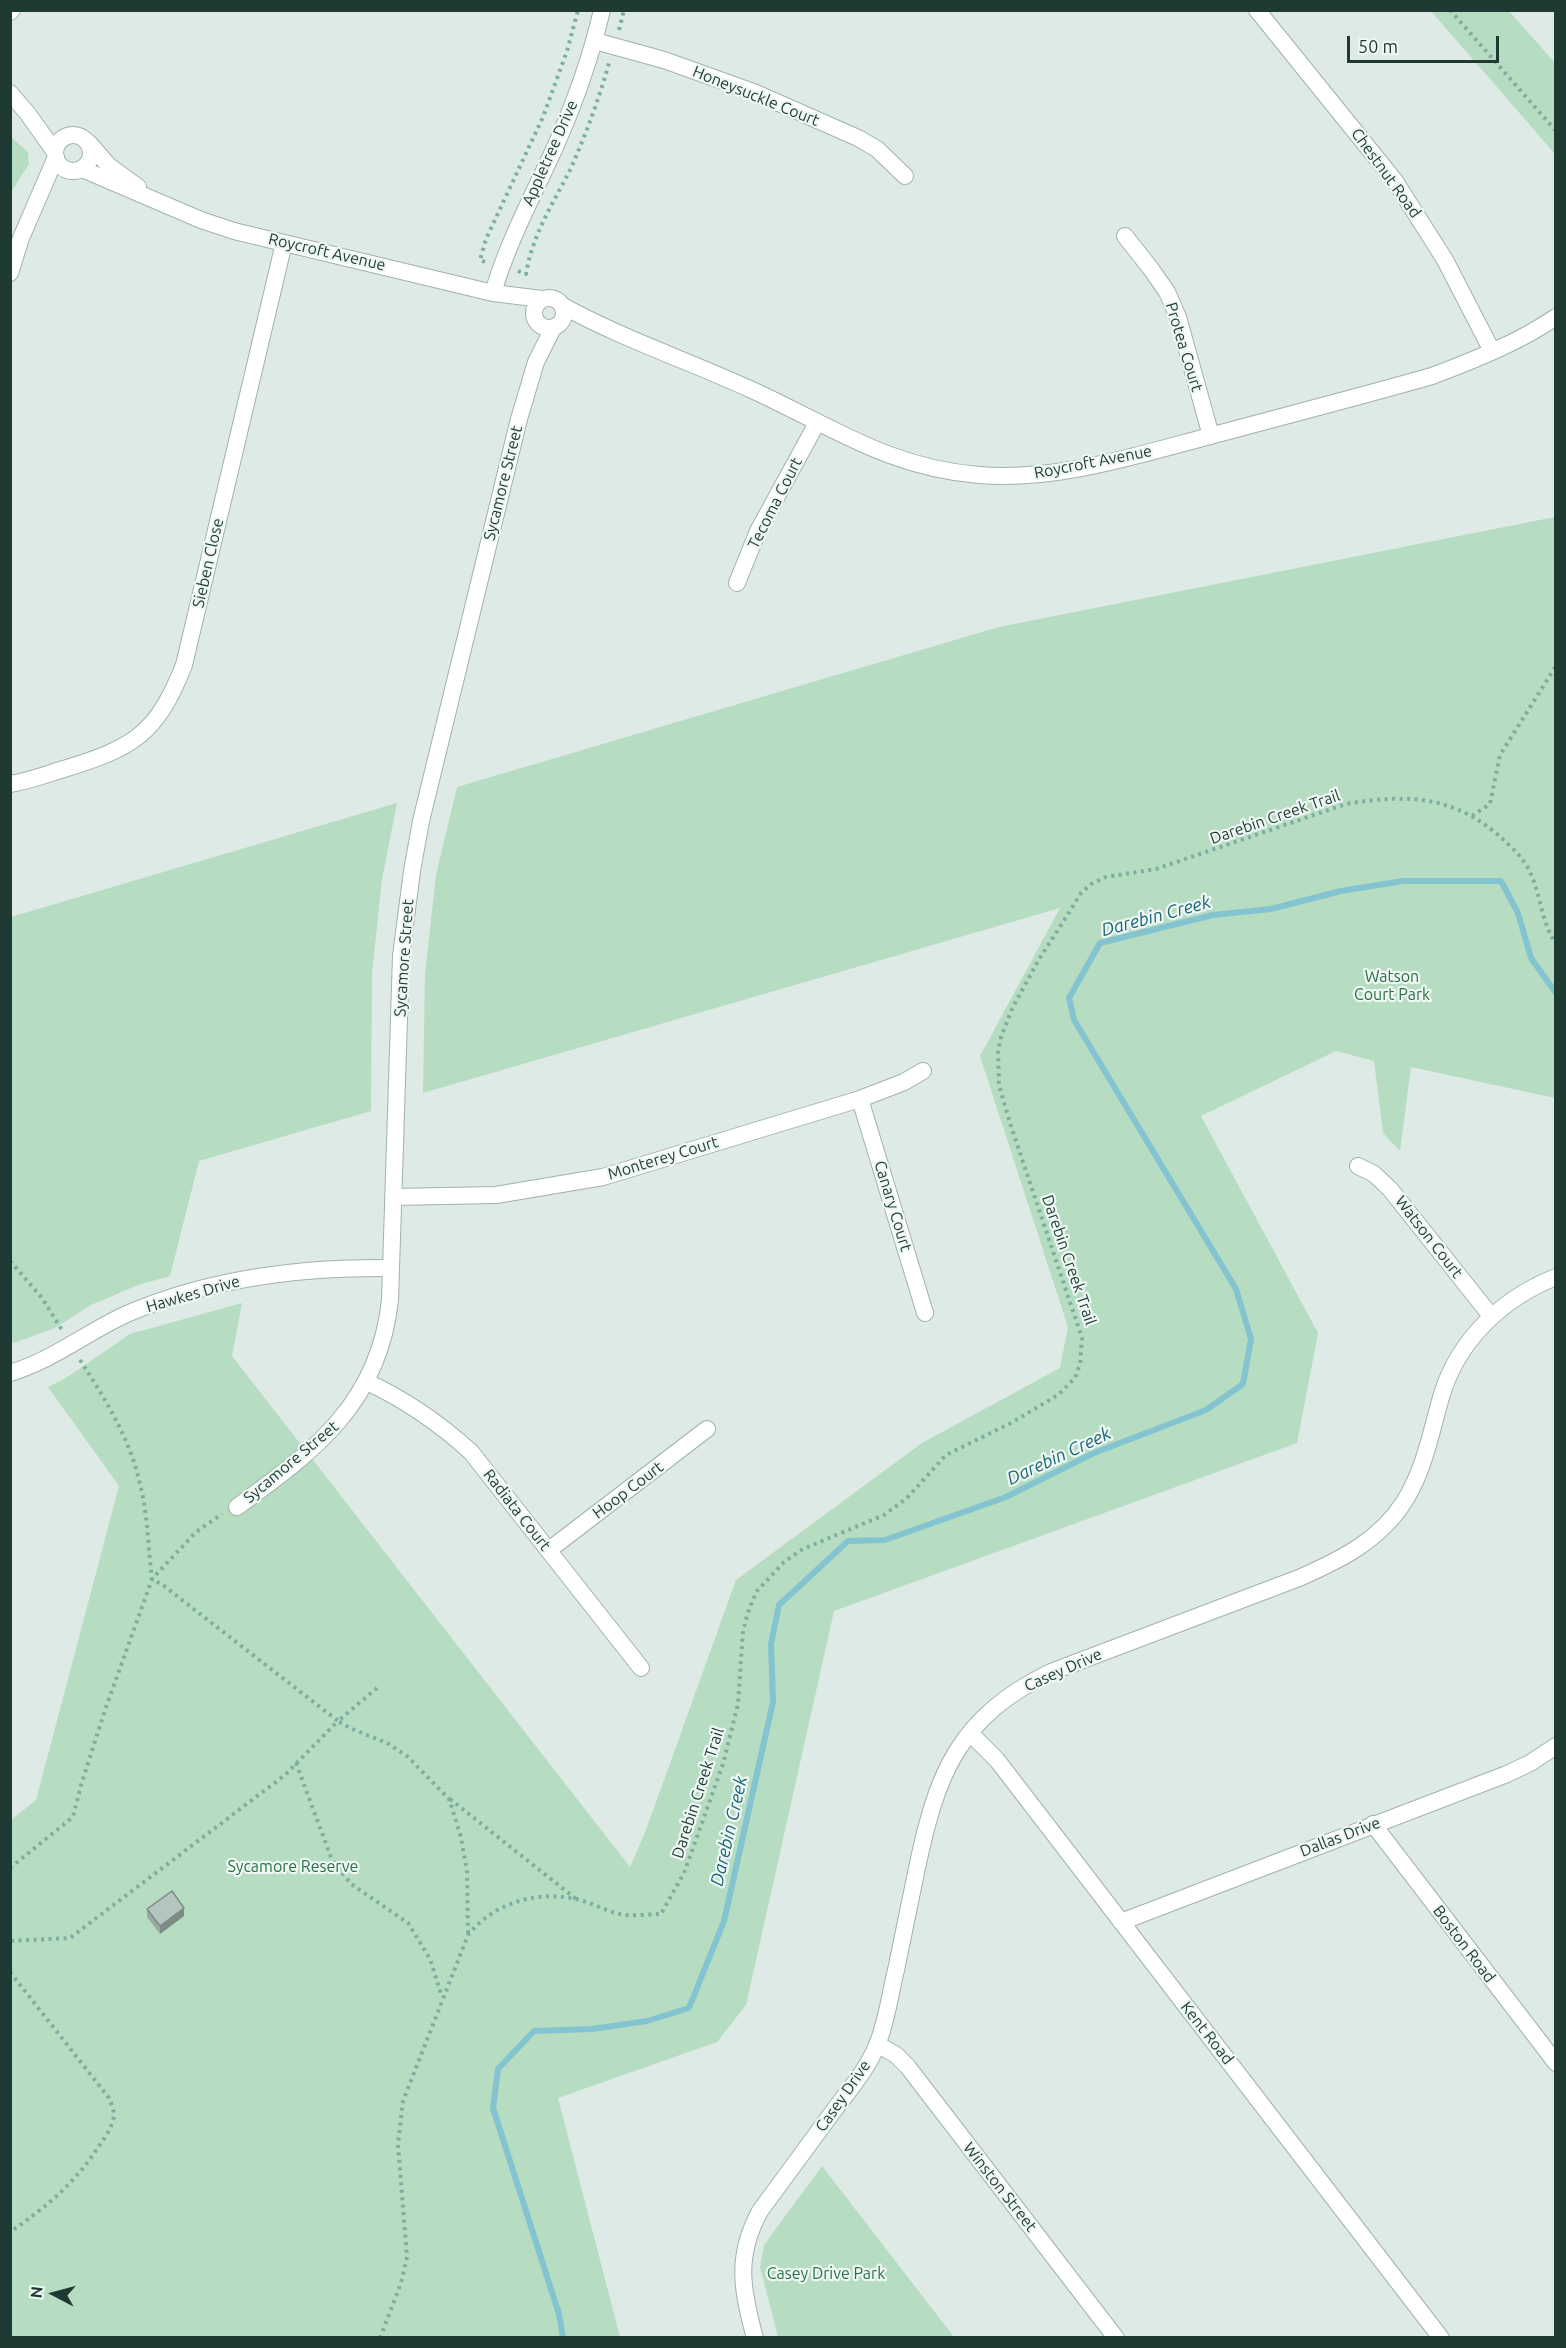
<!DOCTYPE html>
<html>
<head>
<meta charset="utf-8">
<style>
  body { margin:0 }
  #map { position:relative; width:1566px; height:2348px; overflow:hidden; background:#deeae5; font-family:Ubuntu,sans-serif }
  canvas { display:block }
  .frame { position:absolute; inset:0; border:12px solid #1f3a33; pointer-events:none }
  .north { position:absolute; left:24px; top:2264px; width:60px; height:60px; -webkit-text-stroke:4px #eef7f3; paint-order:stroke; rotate:276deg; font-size:16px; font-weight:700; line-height:24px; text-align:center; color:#1f3a33 }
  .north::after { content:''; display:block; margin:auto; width:21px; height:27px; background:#1f3a33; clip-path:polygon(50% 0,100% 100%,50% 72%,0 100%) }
  .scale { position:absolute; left:1347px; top:36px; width:152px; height:27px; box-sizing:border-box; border:3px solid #1f3a33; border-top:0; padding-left:8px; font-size:18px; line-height:21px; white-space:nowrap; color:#1f3a33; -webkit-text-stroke:4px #eef7f3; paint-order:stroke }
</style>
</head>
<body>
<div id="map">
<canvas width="1566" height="2348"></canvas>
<div class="frame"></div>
<div class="north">N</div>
<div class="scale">50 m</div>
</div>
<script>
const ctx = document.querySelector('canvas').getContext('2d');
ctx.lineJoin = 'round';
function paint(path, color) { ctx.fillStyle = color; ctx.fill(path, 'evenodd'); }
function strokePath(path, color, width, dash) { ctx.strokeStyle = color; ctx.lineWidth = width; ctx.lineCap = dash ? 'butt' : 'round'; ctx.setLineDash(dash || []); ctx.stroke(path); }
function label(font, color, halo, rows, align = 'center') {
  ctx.font = font + ' Ubuntu,sans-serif'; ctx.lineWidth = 4.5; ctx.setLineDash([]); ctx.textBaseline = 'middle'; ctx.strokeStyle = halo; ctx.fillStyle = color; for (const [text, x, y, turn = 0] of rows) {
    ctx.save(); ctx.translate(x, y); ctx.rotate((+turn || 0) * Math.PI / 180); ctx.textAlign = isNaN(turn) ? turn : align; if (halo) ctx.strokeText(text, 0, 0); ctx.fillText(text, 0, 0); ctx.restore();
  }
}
const green = new Path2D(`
  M 1431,11 L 1509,11 L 1555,63 L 1555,154 Z
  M 11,137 L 28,152 L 29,164 L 11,192 Z
  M 1555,517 L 1555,1098 L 1411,1067 L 1400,1151 L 1383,1133 L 1374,1061 L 1336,1051 L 1201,1116 L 1318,1333 L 1297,1443 L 834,1611 L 746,2005 L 717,2042 L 558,2098 L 620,2337 L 11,2337 L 11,1820 L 36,1800 L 119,1486 L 48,1387 L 66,1378 L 130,1334 L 242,1303 L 232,1356 L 630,1867 L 646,1830 L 736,1580 L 922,1443 L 1060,1368 L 1068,1327 L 980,1056 L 1060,908 L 423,1093 L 425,974 L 436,875 L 457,787 L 999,627 Z
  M 397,803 L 382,879 L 372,973 L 371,1111 L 199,1161 L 170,1276 L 138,1285 L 91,1305 L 55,1328 L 14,1343 L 10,1339 L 11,917 Z
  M 822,2166 L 954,2337 L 778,2337 L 760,2267 L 764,2245 Z`);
const stream = new Path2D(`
  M 563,2338 L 559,2314 L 493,2108 L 498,2069 L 534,2031 L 592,2029 L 647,2021 L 689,2008 L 724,1921 L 773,1702 L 771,1644 L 779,1605 L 848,1541 L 885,1540 L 1006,1497 L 1094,1453 L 1206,1410 L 1243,1384 L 1251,1339 L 1236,1289 L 1074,1020 L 1069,998 L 1100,943 L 1213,915 L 1271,909 L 1341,891 L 1403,881 L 1501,881 L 1518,913 L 1531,958 L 1556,993`);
const path = new Path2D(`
  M 1450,10 L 1556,131
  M 619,30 L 624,10
  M 485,262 L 480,260 L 486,239 L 543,117 L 567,51 L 578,10
  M 518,271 L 526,274 C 532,235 554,202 571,168 C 586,134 599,99 609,63
  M 1472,816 L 1490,804 L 1500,755 L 1556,666
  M 10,1261 L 42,1298 L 62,1330
  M 80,1360 C 105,1399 130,1438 140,1484 C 148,1515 148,1548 152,1579 L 196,1532 L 222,1514
  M 377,1688 L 338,1721 L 352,1729 L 387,1743 L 407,1756 L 449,1799 L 461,1837 L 467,1872 L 468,1934
  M 296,1763 L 332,1860 L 351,1884 L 408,1923 L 430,1959 L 442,1997
  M 450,1799 L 576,1899
  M 10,1868 L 73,1817 L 81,1785 L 105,1710 L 152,1579 L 164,1586 L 338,1721 L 285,1775 L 70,1938 L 10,1941
  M 10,1972 L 109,2098 C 111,2103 114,2109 114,2116 C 112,2128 104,2139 97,2149 C 74,2184 45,2208 10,2232
  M 380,2338 L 401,2283 L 407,2257 L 398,2144 L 403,2101 L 468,1935 C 493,1904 535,1890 576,1899 C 591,1902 605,1911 620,1914 C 632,1917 648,1914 661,1914 L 684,1873 L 723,1764 L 738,1704 L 743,1631 L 749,1609 L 757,1591 L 784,1562 L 803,1549 L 884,1515 L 907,1498 L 946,1455 L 1011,1423 L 1058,1395 L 1075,1378 L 1080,1364 L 1082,1338 L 1010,1123 L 999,1085 L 998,1052 L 1001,1037 L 1012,1009 L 1038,961 L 1063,922 L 1081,893 L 1091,884 L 1106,877 L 1156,869 L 1346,804 C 1403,794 1451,795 1497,834 C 1508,844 1520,854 1528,868 C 1541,892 1540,920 1556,944`);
const street = new Path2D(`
  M 1257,10 L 1395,181 L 1445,260 L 1492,351
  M 10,12 L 12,10
  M 595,41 L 664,60 L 756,93 L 858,138 L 877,149 L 905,176
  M 10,93 L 28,114 L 55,152
  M55 153a18 18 0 1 1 36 0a18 18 0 1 1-36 0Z
  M 89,143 L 109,166 L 138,187
  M 82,169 L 201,220 L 234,231 L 493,293 L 542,299
  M 1125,236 L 1151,269 L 1167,292 L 1178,317 L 1211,436
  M 10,273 L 21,238 L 56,157
  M 493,293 C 508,241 534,194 556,145 C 575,102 591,57 602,10
  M534 313a15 15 0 1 1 30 0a15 15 0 1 1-30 0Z
  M 563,306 C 623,339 689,361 752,390 C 831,426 889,468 979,475 C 1058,481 1134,456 1210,436 C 1284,416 1358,397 1432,376 C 1474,360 1518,343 1556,317
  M 737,583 L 758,531 L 817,423
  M 10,784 C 29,781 47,774 64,769 C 133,748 157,734 184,665 L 284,243
  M 860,1099 L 925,1313
  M 1358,1166 L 1374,1174 L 1390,1189 L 1491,1316
  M 393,1197 L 496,1195 L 603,1177 L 860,1099 L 904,1082 L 923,1071
  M 10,1373 C 54,1360 88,1331 129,1313 C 211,1278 302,1267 390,1268
  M 367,1382 C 406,1400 439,1423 471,1452 L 641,1668
  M 237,1507 C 314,1451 379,1404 390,1300 L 401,956 L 412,871 L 421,821 L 519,419 L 536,362 L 553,328
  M 549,1550 L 707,1429
  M 970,1733 L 997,1760 L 1441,2338
  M 1373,1824 L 1556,2063
  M 1121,1922 L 1507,1774 L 1530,1763 L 1556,1746
  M 877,2044 L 896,2055 L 908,2067 L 1116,2338
  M 755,2338 C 742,2290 735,2257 760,2211 C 785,2177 810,2143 835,2109 C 850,2089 868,2068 877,2045 C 887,2021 890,1994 896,1970 C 903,1936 910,1902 917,1868 C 937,1772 959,1717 1051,1672 L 1299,1578 C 1340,1560 1379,1541 1404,1502 C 1425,1469 1431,1431 1442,1394 C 1459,1339 1503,1298 1556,1277`);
const wall = new Path2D(`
  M 147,1909 L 184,1916 L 160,1934 L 147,1917 Z`);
const shadedWall = new Path2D(`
  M 184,1908 L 184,1916 L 160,1934 L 160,1926 Z`);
const building = new Path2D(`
  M 172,1891 L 184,1908 L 160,1926 L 147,1909 Z`);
const streetNames = [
  ["Honeysuckle Court",756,96,22],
  ["Appletree Drive",550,153,-66],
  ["Chestnut Road",1386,173,54],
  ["Roycroft Avenue",327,252,13],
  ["Protea Court",1184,347,73],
  ["Roycroft Avenue",1093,462,-11],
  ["Sycamore Street",503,483,-76],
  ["Tecoma Court",775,503,-63],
  ["Sieben Close",208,563,-77],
  ["Darebin Creek Trail",1275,817,-19],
  ["Sycamore Street",404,958,-86],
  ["Monterey Court",663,1158,-17],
  ["Canary Court",893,1206,73],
  ["Watson Court",1429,1237,52],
  ["Darebin Creek Trail",1069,1260,71],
  ["Hawkes Drive",193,1294,-16],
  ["Sycamore Street",291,1462,-40],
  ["Hoop Court",628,1490,-37],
  ["Radiata Court",517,1510,52],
  ["Casey Drive",1063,1670,-24],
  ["Darebin Creek Trail",698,1793,-72],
  ["Dallas Drive",1340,1837,-21],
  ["Boston Road",1464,1944,53],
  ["Kent Road",1207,2033,52],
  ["Casey Drive",843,2096,-55],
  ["Winston Street",1000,2187,52]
];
const parkNames = [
  ["Watson",1392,977],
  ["Court Park",1392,995],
  ["Sycamore Reserve",293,1867],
  ["Casey Drive Park",826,2274]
];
const waterNames = [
  ["Darebin Creek",1156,916,-15],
  ["Darebin Creek",1059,1456,-25],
  ["Darebin Creek",729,1831,-77]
];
paint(green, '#b6dcc1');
strokePath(stream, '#84c4d1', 6);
strokePath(street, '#a1b2ac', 18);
strokePath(path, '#7eaea0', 4, [3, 4.5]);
strokePath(street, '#fff', 16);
paint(wall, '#9aa9a3');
paint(shadedWall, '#7d8a85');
paint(building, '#b3c5be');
strokePath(building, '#7d8a85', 1.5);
label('16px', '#1f3a33', '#eef7f3', streetNames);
label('16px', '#297146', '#eef7f3', parkNames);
label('italic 18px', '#196576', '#eef7f3', waterNames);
</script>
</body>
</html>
